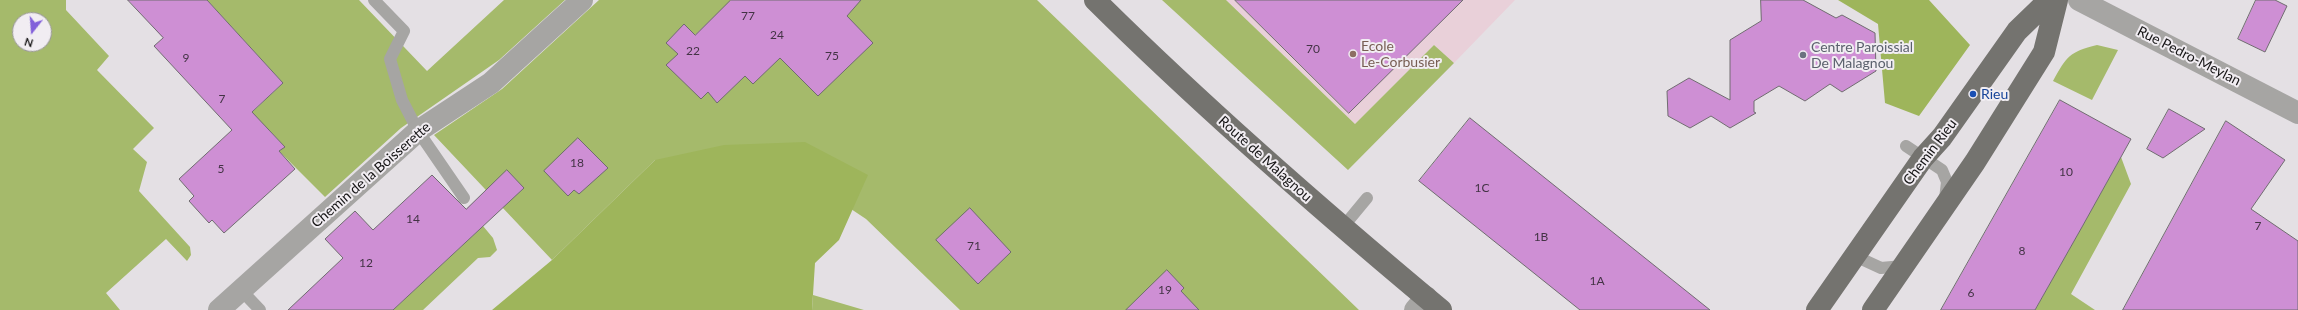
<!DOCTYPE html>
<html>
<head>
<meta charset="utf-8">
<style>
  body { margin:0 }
  #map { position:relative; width:2298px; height:310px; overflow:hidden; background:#e4e0e4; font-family:Lato,sans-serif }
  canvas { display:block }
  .north { position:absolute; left:12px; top:12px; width:40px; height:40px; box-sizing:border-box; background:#f1edf2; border:1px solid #99969a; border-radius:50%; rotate:197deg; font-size:11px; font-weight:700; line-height:16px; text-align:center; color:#151415 }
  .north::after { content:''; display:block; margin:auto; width:14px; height:18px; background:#8260da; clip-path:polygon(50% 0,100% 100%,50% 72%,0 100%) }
</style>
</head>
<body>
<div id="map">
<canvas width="2298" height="310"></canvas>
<div class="north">N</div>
</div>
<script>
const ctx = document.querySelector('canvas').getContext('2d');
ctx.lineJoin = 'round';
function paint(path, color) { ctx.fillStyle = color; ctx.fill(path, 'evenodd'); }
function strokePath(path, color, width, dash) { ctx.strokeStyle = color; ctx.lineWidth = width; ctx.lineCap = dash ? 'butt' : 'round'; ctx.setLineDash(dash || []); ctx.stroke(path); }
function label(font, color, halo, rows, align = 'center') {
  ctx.font = font + ' Lato,sans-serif'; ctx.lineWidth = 4; ctx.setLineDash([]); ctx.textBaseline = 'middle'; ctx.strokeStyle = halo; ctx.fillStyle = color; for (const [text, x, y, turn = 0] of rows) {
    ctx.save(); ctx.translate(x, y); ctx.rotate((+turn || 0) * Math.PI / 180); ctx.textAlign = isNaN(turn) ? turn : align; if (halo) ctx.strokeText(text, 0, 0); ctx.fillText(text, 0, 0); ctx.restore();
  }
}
const industrial = new Path2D(`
  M 1226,0 L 1515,0 L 1454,63 L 1434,45 L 1355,124 Z`);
const green = new Path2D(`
  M 0,0 L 66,0 L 66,10 L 109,56 L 97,70 L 154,128 L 133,149 L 147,162 L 139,191 L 190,247 L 191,255 L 187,261 L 166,239 L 106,293 L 120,310 L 0,310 ZM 20,20 L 44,20 L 44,44 L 20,44 Z
  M 207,0 L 359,0 L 427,71 L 504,0 L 565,0 L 499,60 L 401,128 L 325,197 L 279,151 L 284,146 L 264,125 L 247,117 L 283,83 Z
  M 599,0 L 1037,0 L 1359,310 L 960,310 L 866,219 L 788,167 L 655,160 L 552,260 L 434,135 L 502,89 Z
  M 1162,0 L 1226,0 L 1355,124 L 1434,45 L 1454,63 L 1348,170 Z
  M 2097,45 L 2118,50 L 2092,100 L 2053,81 C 2067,56 2069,52 2097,45 Z
  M 2121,157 L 2131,184 L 2071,294 L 2095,310 L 2035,310 Z
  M 483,226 L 493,238 L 497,250 L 490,257 L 478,258 L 423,310 L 393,310 Z
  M 813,295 L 864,310 L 812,310 Z`);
const forest = new Path2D(`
  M 1838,0 L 1929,0 L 1970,45 L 1919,116 L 1885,103 L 1878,24 Z
  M 805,142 L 868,175 L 839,240 L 815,263 L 812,310 L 492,310 L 552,260 L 655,160 L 724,145 Z`);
const building = new Path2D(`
  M 128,0 L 207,0 L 283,83 L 252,112 L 285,147 L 279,151 L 295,169 L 224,233 L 212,220 L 209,223 L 189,201 L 194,196 L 179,179 L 232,130 L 154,46 L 163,38 Z
  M 731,0 L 861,0 L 847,16 L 873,43 L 818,96 L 780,58 L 753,84 L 745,76 L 717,103 L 708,92 L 701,99 L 666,65 L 678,54 L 666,43 L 684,24 L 695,35 Z
  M 1235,0 L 1463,0 L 1349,113 Z
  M 1761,0 L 1803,0 L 1836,18 L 1842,15 L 1875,33 L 1876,71 L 1842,92 L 1830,84 L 1805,101 L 1779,86 L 1754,101 L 1754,112 L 1756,113 L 1730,128 L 1711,116 L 1690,128 L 1668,116 L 1667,91 L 1689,78 L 1730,100 L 1730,40 L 1761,21 Z
  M 2256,0 L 2275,0 L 2287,6 L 2265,52 L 2238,39 Z
  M 2060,100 L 2131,139 L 2082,227 L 2035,310 L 1941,310 Z
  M 2169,109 L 2205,129 L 2163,158 L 2147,149 Z
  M 1470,118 L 1710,310 L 1580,310 L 1419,181 Z
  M 2226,121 L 2285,160 L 2251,209 L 2298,241 L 2298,310 L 2123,310 Z
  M 578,138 L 608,168 L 579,194 L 574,190 L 568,196 L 544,171 Z
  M 507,170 L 524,188 L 393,310 L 288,310 L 343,258 L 325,239 L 355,211 L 373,230 L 432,175 L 466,209 Z
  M 970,208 L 1011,252 L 978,284 L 936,240 Z
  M 1167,270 L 1184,288 L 1181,291 L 1199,310 L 1126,310 Z`);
const service = new Path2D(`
  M 374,0 L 404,31 L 390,59 L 402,100 L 418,131 L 464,198
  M 1906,146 L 1942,170 L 1947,182 L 1945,199
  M 1343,227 L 1367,198
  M 1855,256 L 1881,268 L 1903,266
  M 241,290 L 260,310`);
const minor = new Path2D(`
  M 2079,0 L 2298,113
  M 219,310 L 418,131 L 491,83 L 582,0
  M 1415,310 L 1426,297`);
const primary = new Path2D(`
  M 1095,0 C 1205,109 1322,211 1441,310
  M 1817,310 L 1923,158 L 1942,137 L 2017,31 L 2049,0
  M 1873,310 L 1975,162 L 2044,52 L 2057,0`);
const markers = [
  [1353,54,4,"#8d6e63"],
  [1803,55,4,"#6b7280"],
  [1973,94,4,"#1a4fb4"]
];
const numberNames = [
  ["77",748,16],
  ["24",777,35],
  ["70",1313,49],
  ["22",693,51],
  ["75",832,56],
  ["9",186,58],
  ["7",222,99],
  ["18",577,163],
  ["5",221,169],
  ["10",2066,172],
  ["1C",1482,188],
  ["14",413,219],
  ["7",2258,226],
  ["1B",1541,237],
  ["71",974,246],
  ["8",2022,251],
  ["12",366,263],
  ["1A",1597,281],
  ["19",1165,290],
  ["6",1971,293]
];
const educationNames = [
  ["Ecole",1361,46],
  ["Le-Corbusier",1361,62]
];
const worshipNames = [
  ["Centre Paroissial",1811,47],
  ["De Malagnou",1811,63]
];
const streetNames = [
  ["Rue Pedro-Meylan",2189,56,27],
  ["Chemin Rieu",1930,152,-53],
  ["Route de Malagnou",1265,159,42],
  ["Chemin de la Boisserette",371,175,-41]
];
const transitNames = [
  ["Rieu",1981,94]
];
paint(industrial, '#e9d0d9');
paint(green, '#a5ba6b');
paint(forest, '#9eb55b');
paint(building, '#ce8fd4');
strokePath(building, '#706c70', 1);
strokePath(service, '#a6a5a3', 12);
strokePath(minor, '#a6a5a3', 22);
strokePath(primary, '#74736f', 22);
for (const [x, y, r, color] of markers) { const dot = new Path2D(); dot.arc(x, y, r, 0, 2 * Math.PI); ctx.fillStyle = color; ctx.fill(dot); strokePath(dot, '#f1edf2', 1.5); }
label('12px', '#433345', null, numberNames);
label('14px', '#785e54', '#f1edf2', educationNames, 'left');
label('14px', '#5b616d', '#f1edf2', worshipNames, 'left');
label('14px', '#151415', '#f1edf2', streetNames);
label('14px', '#164399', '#f1edf2', transitNames, 'left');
</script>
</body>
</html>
